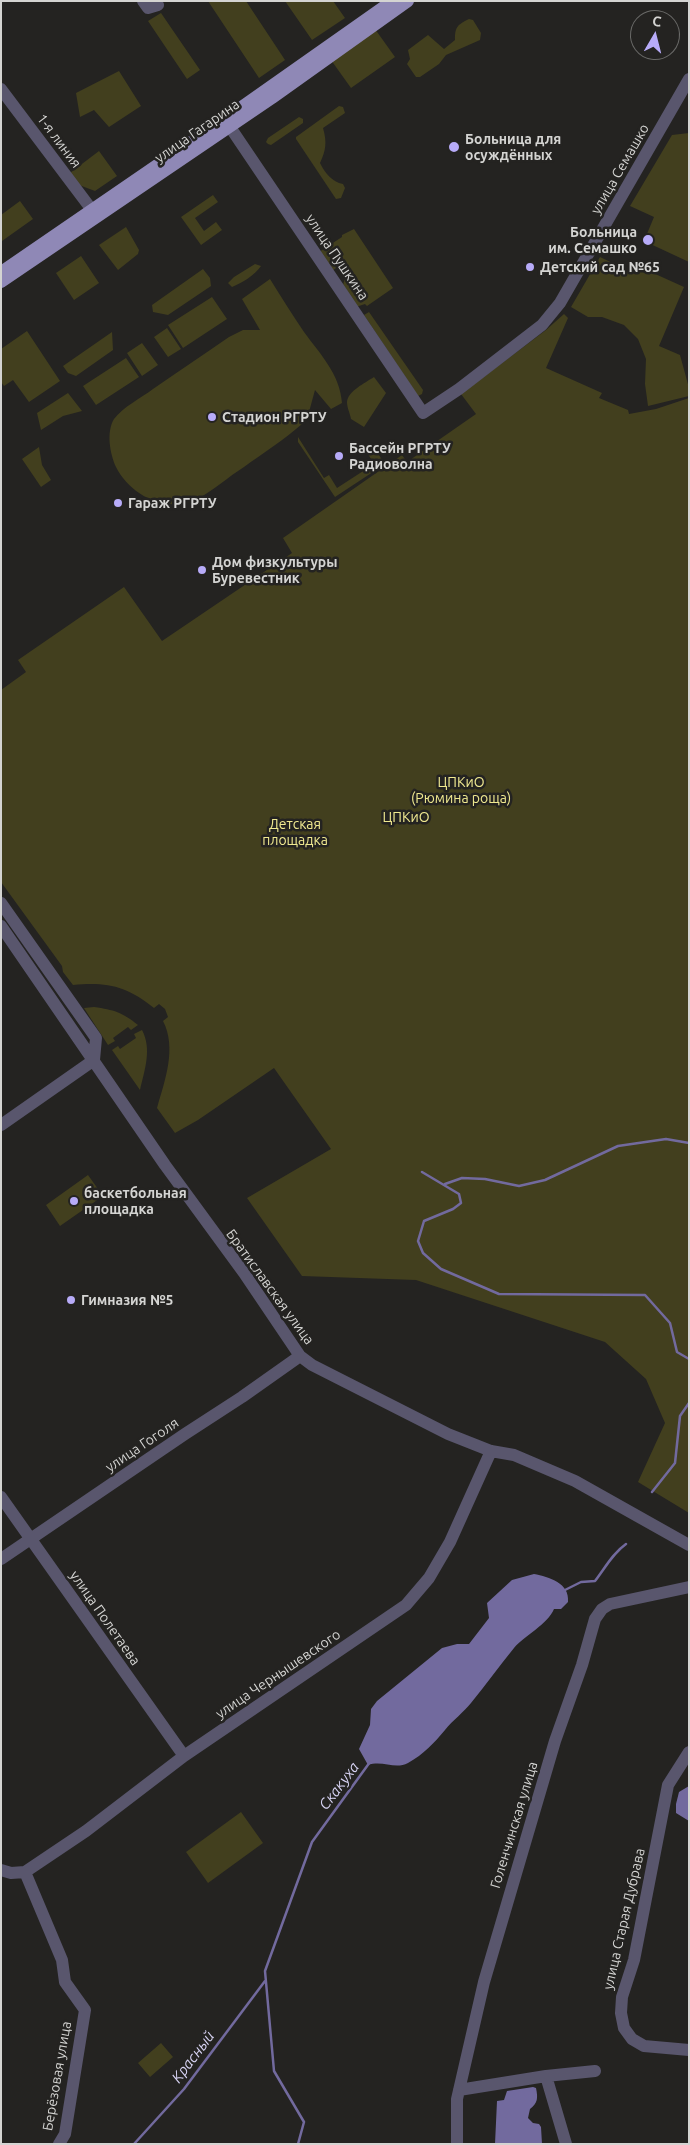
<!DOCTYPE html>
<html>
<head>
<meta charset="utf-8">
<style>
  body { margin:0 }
  #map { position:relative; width:690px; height:2145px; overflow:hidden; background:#242321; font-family:Ubuntu,sans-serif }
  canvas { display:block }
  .frame { position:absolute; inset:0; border:2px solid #d4d4d2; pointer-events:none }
  .north { position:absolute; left:630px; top:10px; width:50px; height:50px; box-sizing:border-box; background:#242321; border:1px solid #6a6a68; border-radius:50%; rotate:8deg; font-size:14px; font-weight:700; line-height:20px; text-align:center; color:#d4d4d2 }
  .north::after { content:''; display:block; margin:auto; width:18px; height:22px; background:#b7abf8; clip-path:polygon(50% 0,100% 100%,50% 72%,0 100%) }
</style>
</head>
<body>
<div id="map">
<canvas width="690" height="2145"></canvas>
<div class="frame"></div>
<div class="north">С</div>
</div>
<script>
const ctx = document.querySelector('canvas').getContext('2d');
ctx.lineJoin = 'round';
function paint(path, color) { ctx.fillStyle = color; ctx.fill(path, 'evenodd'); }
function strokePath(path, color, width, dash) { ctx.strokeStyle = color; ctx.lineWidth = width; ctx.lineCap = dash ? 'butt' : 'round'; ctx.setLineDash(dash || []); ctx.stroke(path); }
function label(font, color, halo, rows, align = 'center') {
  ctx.font = font + ' Ubuntu,sans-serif'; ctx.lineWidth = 5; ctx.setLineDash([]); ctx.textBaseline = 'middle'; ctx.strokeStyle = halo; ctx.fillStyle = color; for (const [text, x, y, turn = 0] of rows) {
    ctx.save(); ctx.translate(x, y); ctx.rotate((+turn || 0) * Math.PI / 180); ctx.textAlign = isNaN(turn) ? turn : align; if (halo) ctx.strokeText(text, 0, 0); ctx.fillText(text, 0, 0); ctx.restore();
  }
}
const green = new Path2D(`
  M 208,1 L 246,1 L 285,60 L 259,78 Z
  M 285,1 L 333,1 L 345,18 L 312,40 Z
  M 161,13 L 200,70 L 187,79 L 148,21 Z
  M 469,19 L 473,20 L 481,33 L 480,40 L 446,55 L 439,64 L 420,77 L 416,77 L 407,64 L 410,59 L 408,50 L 428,35 L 444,49 L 455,40 C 455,27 457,25 469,19 Z
  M 375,29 L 395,57 L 351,88 L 331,60 Z
  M 119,71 L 141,106 L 109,127 L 94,110 L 80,117 L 76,93 Z
  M 339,106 L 343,107 L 345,113 L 323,128 C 327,142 326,150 320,163 C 325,173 332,182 343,184 L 345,188 L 341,198 L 336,199 L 296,139 L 296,137 Z
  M 299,117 L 303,119 L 303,123 L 271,145 L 268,144 L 266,142 L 268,138 Z
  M 689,133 L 689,262 L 644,241 L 654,217 L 630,206 L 672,135 Z
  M 99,151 L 117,176 L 95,191 L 79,185 L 70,173 Z
  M 213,195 L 218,202 L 195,218 L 204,231 L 216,222 L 222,230 L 201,245 L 181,217 Z
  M 20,201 L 33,219 L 2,241 L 1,215 Z
  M 126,227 L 139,250 L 138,254 L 118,270 L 99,245 Z
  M 354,229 L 393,288 L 367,306 L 365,304 L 356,307 L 343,285 L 346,274 L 340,265 L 332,271 L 319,252 L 342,237 L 342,235 Z
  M 81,256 L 99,283 L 74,300 L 56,273 Z
  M 600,257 L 627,270 L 631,263 L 684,287 L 659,346 L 680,355 L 689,388 L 689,396 L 648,406 L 645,384 L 646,359 L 638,339 L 624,325 L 602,317 L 588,317 L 571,307 Z
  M 255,264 L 261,266 C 255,275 242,283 232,287 L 228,283 L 234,277 Z
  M 203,269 L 210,278 L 211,286 L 168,315 L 153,312 L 152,305 Z
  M 270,279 C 281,297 292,314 304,332 C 320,354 340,374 342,403 L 331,409 L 315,390 L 309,412 L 302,424 C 284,440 263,453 244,467 C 228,477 213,491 197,499 C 166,514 130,495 116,467 C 110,454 106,432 114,419 C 123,407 141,398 153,389 C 178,372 204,354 229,337 L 243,330 L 260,330 L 242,299 Z
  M 212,297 L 227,319 L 183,348 L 168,325 Z
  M 369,312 L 423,390 L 422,394 L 418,396 L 364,315 Z
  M 564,314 L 568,318 L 546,368 L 602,393 L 599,398 L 628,410 L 629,414 L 656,409 L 689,398 L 689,1513 L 638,1482 L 665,1423 L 646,1379 L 605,1342 L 416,1280 L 302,1276 L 247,1198 L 331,1149 L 274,1068 L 198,1120 L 175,1133 L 157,1108 C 165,1080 177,1048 163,1021 L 168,1017 L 165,1009 L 159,1004 L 154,1008 C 126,986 108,982 73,985 L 63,972 L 62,966 L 1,882 L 1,690 L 26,672 L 18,660 L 124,587 L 162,641 L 292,553 L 283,538 L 402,455 L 407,462 L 476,414 L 461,394 L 546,330 Z
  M 167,328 L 181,349 L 168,357 L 154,337 Z
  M 27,331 L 60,381 L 29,402 L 13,380 L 4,386 L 1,382 L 1,349 Z
  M 112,332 L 113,350 L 76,376 L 68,373 L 63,366 Z
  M 142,343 L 158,365 L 142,376 L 127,353 Z
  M 126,358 L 139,377 L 96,405 L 83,386 Z
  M 374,377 L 386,393 L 364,427 L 351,419 C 350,413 347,408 347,402 C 348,391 365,383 374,377 Z
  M 68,393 L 82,411 L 63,416 L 41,430 L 37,413 Z
  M 298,437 L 324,478 L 329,475 L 337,488 L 374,464 L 365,449 L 372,445 L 385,464 L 335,497 L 298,442 Z
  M 39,447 L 42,465 L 51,480 L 41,487 L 22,459 Z
  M 94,1007 C 114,1010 122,1012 138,1025 L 131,1030 L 128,1027 L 113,1038 L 115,1041 L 108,1045 L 84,1008 Z
  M 142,1030 C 152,1049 145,1069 140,1090 L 112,1050 L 118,1046 L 120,1049 L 136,1038 L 134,1034 Z
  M 88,1175 L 103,1196 L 60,1226 L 46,1205 Z
  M 241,1812 L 263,1843 L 208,1883 L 186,1852 Z
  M 161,2043 L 173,2057 L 150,2077 L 138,2063 Z`);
const water = new Path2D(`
  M 534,1574 C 549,1577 570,1583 568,1602 L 561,1609 L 554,1609 C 547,1625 525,1635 514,1648 C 499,1666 486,1685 471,1703 C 464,1712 453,1720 445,1730 C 434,1743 424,1754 408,1763 C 395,1770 383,1760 368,1765 L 359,1749 L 370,1725 L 371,1709 L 377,1701 L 442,1648 L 457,1644 L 469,1644 L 489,1618 L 487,1603 L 512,1580 Z
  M 689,1786 L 689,1821 L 676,1813 L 676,1804 L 679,1792 Z
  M 533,2087 L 536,2088 C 538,2098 538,2103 530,2109 L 528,2118 L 533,2123 L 539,2124 L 541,2127 L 542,2144 L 495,2144 L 497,2101 L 504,2100 L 507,2091 Z`);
const stream = new Path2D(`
  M 422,1172 L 459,1194 L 461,1203 L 453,1209 L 424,1221 L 418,1241 L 423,1253 L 441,1269 L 499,1294 L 645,1295 L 670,1323 L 677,1352 L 689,1359
  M 445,1184 L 462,1178 L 485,1179 L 519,1186 L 545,1180 L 618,1146 L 666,1139 L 689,1143
  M 652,1492 L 675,1463 L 680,1416 L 689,1403
  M 565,1590 L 581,1582 L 595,1581 C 605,1568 613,1553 626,1544
  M 134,2144 L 184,2089 L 265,1981
  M 298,2144 L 304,2122 L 274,2071 L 265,1971 L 312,1842 L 370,1762`);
const minor = new Path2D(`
  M 143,1 L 148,8 L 158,5
  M 1,89 L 92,210
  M 230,127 L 423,413 L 459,389 L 542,325 L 560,303 L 689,79
  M 1,903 L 96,1038 L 94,1060
  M 1,926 L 165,1165 L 244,1273 L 300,1356 L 312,1365 L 448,1434 L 491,1451 L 514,1455 L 575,1481 L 689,1545
  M 1,1125 L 94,1060
  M 1,1497 L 184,1756
  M 1,1559 L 185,1434 L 242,1397 L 300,1356
  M 689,1752 L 668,1785 L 634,1960 L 622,1997 L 621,2013 L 624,2028 L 632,2039 L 644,2046 L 689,2050
  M 1,1870 L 11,1873 L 25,1872
  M 25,1872 L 86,1831 L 184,1756 L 406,1605 L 429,1578 L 450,1542 L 491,1451
  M 25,1872 L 62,1960 L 65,1982 L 85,2010 L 65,2134 L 59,2144
  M 546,2076 L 566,2144
  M 459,2090 L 546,2076 L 595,2071
  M 457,2144 L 457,2099 L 484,1982 L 555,1741 L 582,1665 L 595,1619 L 602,1609 L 610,1604 L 689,1587`);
const major = new Path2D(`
  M 1,272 L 233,113 L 392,1
  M 1,282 L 272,98 L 408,1`);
const markers = [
  [454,147,6,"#b7abf8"],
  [648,240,6,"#b7abf8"],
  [530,267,5,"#b7abf8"],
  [212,417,5,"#b7abf8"],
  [339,456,5,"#b7abf8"],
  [118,503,5,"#b7abf8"],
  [202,570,5,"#b7abf8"],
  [74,1201,5,"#b7abf8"],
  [71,1300,5,"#b7abf8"]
];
const streetNames = [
  ["улица Гагарина",197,131,-35],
  ["1-я линия",59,141,53],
  ["улица Семашко",620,169,-60],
  ["улица Пушкина",337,257,56],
  ["Братиславская улица",270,1287,54],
  ["улица Гоголя",142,1445,-34],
  ["улица Полетаева",105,1618,55],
  ["улица Чернышевского",278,1674,-34],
  ["Голенчинская улица",514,1825,-73],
  ["улица Старая Дубрава",624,1919,-77],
  ["Берёзовая улица",57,2076,-80]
];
const poiNames = [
  ["Больница для",465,139],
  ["осуждённых",465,155],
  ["Больница",637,232,"right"],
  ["им. Семашко",637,248,"right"],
  ["Детский сад №65",540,267],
  ["Стадион РГРТУ",222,417],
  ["Бассейн РГРТУ",349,448],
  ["Радиоволна",349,464],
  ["Гараж РГРТУ",128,503],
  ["Дом физкультуры",212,562],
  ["Буревестник",212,578],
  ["баскетбольная",84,1193],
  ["площадка",84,1209],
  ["Гимназия №5",81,1300]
];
const parkNames = [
  ["ЦПКиО",461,782],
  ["(Рюмина роща)",461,798],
  ["ЦПКиО",406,817],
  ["Детская",295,824],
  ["площадка",295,840]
];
const waterNames = [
  ["Скакуха",339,1786,-53],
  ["Красный",193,2057,-53]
];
paint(green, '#423f1e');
paint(water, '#726a9e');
strokePath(stream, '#726a9e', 2.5);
strokePath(minor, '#59566d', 12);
strokePath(major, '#8f88b6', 12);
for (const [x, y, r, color] of markers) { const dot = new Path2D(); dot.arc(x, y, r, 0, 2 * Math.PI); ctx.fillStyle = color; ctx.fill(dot); strokePath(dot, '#242321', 2); }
label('14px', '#d4d4d2', '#242321', streetNames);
label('bold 14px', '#d4d4d2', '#242321', poiNames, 'left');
label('14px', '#f0e990', '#242321', parkNames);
label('italic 15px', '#d8d4f4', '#242321', waterNames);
</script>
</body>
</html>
